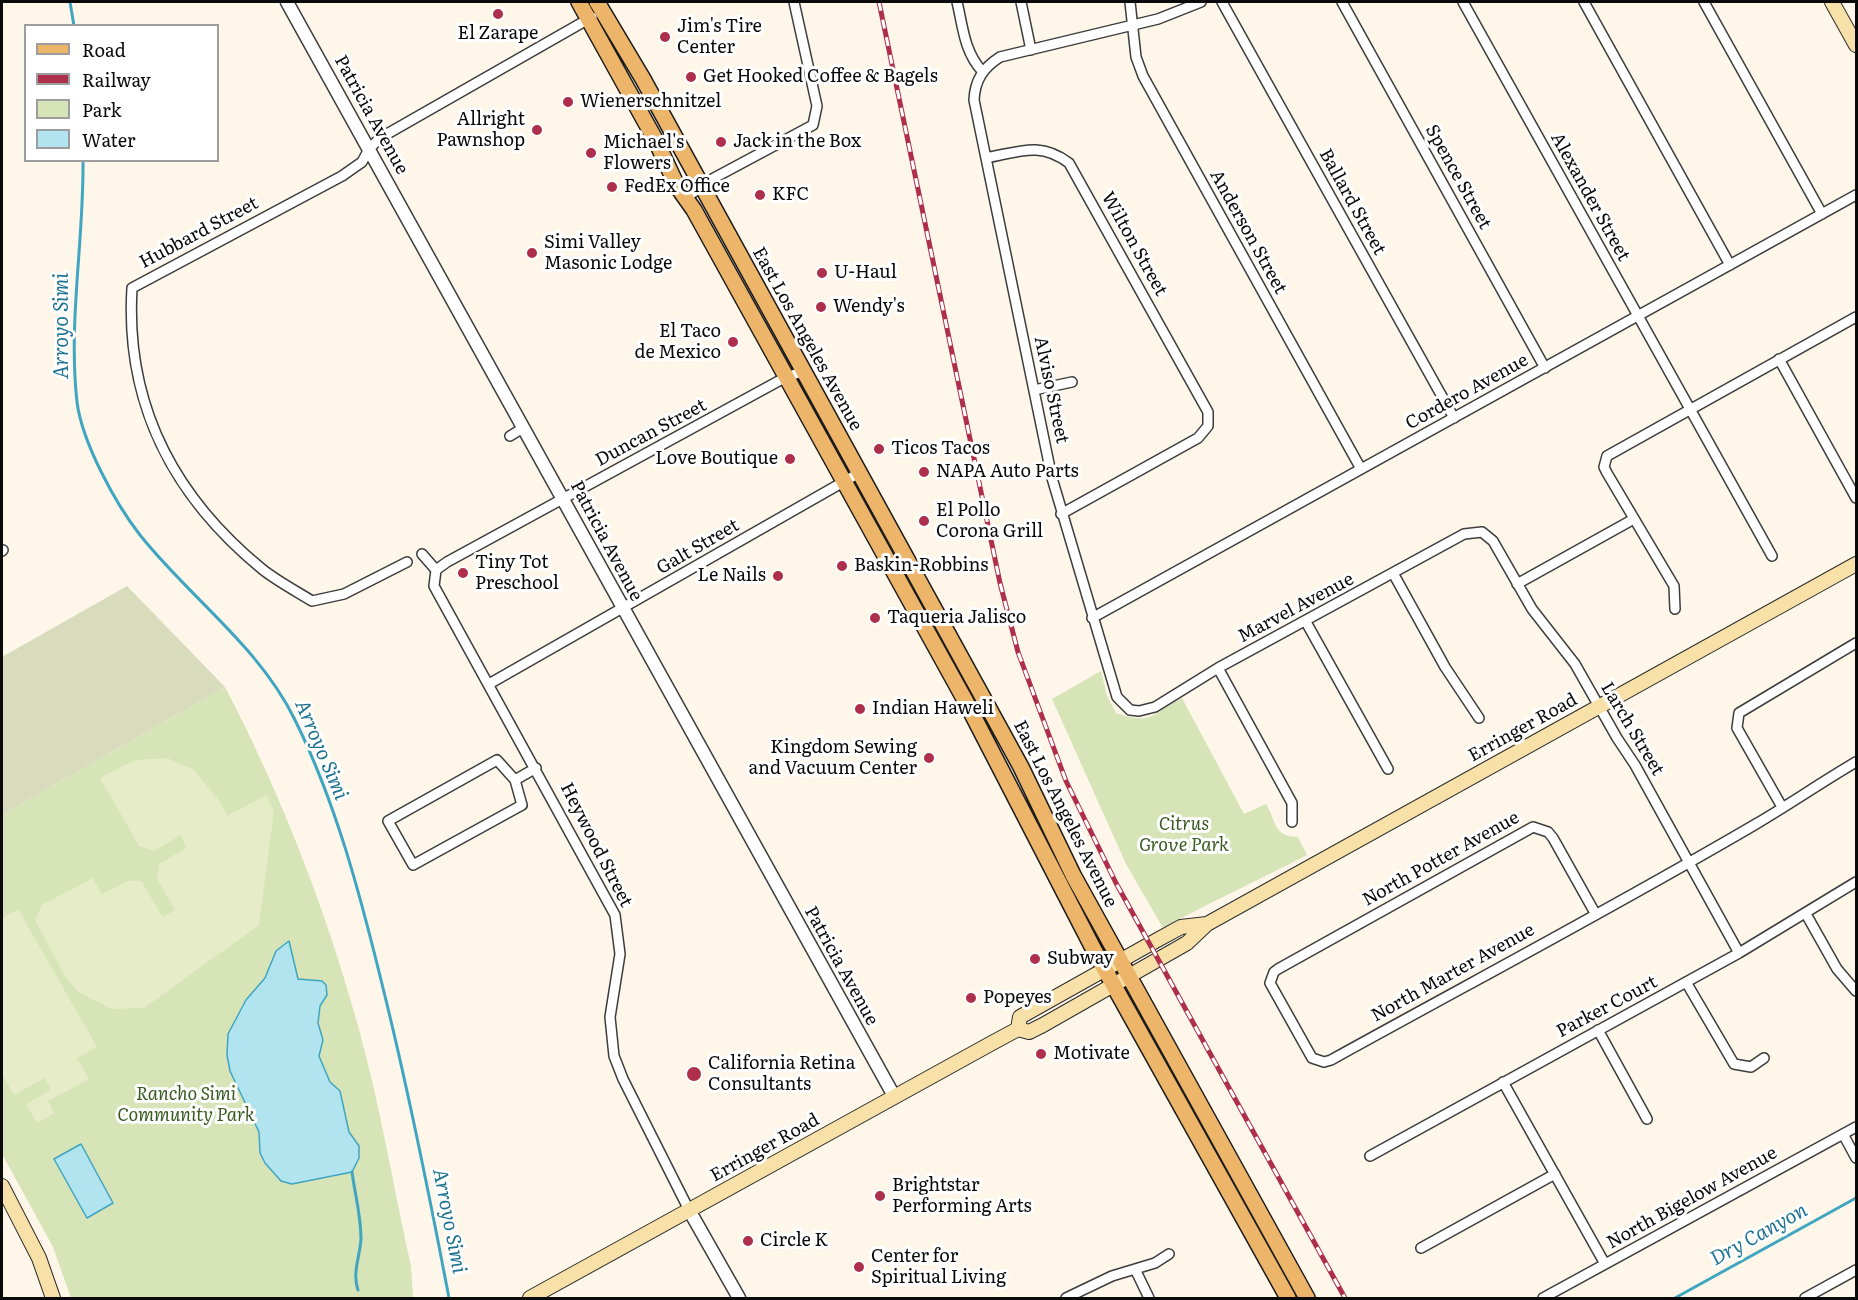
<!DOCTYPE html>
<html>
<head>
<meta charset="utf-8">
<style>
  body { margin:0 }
  #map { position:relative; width:1858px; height:1300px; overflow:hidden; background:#fdf6e9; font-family:Literata,serif }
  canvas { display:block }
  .frame { position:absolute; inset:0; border:3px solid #0a0a0a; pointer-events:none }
  .legend { position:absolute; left:24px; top:24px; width:195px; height:138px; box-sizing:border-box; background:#fff; border:2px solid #9d9d9d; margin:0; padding:8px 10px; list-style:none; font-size:18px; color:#0a0a0a }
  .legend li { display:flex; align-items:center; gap:12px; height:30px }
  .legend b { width:30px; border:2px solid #9d9d9d }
</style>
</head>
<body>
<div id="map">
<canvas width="1858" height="1300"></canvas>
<div class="frame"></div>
<ul class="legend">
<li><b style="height:8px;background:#edb569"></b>Road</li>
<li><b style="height:8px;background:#ae2f4c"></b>Railway</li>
<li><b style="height:16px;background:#d6e4b7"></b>Park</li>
<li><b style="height:16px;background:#b2e4f0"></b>Water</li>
</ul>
</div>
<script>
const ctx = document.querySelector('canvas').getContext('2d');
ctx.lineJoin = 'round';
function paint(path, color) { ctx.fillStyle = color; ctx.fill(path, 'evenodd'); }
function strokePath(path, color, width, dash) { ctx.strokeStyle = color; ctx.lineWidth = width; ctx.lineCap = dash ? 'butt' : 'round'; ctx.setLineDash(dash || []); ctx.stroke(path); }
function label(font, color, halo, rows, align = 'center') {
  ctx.font = font + ' Literata,serif'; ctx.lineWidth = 6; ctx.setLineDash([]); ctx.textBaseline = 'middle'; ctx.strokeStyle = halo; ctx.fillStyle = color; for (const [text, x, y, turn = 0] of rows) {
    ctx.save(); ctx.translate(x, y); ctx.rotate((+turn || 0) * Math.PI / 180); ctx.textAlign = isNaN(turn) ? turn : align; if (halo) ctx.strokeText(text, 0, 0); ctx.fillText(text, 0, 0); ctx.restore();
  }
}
const green = new Path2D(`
  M 1101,671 L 1107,696 L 1116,713 C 1155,726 1150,713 1182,698 L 1244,814 L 1266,804 C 1277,822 1272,836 1298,837 L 1307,855 C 1259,880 1210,902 1163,928 L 1126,864 L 1052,699 Z
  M 225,687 C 281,794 326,910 358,1026 C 380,1104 393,1186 411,1266 L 413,1298 L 71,1298 L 53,1247 L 2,1154 L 2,815 Z`);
const cemetery = new Path2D(`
  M 127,586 L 225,687 L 2,815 L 2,657 Z`);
const pitch = new Path2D(`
  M 167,758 L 193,769 L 221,803 L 227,816 L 266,795 L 274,811 L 259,925 L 144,1008 L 112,1009 L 78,992 L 63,973 L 35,920 L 42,905 L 93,878 L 102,894 L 128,881 L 141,881 L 163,917 L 175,910 L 157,879 L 159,864 L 186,848 L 181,835 L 154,851 L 139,846 L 100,778 L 135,760 Z
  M 18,909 L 97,1047 L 77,1058 L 89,1079 L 48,1101 L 54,1113 L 37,1123 L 26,1104 L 51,1090 L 45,1078 L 14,1095 L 2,1074 L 2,919 Z`);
const water = new Path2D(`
  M 289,941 L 298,979 L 322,981 L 326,985 L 327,995 L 320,1006 L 318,1023 L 323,1040 L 319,1056 L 330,1082 L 340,1091 L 349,1132 L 359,1146 L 359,1158 L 352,1172 L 292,1184 L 281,1181 L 265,1163 L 260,1153 L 259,1132 L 230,1071 L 227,1055 L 228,1034 L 246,1000 L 265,978 L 276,951 Z
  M 81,1144 L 113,1203 L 87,1218 L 54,1159 Z`);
const stream = new Path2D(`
  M 70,2 L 74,26
  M 83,160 C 84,241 68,321 77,402 C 82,442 115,503 140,535 C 190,598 259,646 295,720 C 336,803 360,894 382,984 C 408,1088 429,1193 449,1298
  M 352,1172 C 355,1195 361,1215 361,1239 C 360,1256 352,1273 358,1290
  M 1675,1298 L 1856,1198`);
const minor = new Path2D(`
  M 957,2 C 963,27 964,51 982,71
  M 1021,2 L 1031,50
  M 1130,2 L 1136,57 L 1143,76 L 1361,469
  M 1201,2 L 1158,19 L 1000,57 C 983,68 975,80 974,100 L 1052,478 L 1117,697 L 1130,710 L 1139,711 L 1155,707 L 1218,668 L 1464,534 L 1482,532 L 1493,541 L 1532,609 L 1575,664 L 1617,738 L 1635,765 L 1739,953
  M 1222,2 L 1454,418
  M 1342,2 L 1545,368
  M 1463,2 L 1772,556
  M 1584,2 L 1730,265
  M 1704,2 L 1822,214
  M 986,158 C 1019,152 1040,141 1069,163 L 1208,412 L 1208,426 L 1198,438 L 1061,514
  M 684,199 L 714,178 L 813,125 L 817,106 L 794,2
  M 1779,359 L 1856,498
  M 1034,390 L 1072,382
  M 510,436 L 523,428
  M 2,551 L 3,550
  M 422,554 L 436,570
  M 407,562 L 344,594 L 312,601 C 296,591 277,581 262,569 C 174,497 125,404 132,288 L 342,176 L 362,162 L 369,149 L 380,138 L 592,17
  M 1393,573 L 1445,667 L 1479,718
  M 1517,584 L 1632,520
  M 1675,609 L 1674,586 L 1607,473 L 1604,467 L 1607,456 L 1856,317
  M 1092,618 L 1856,195
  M 1306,622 L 1388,769
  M 1218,668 L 1292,803 L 1292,822
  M 489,684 L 859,473
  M 497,760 L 515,780 L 522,805 L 413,865 L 388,821 Z
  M 515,780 L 536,768
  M 1782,807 L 1737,728 L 1739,713 L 1856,643
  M 1595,913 L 1553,838 L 1548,832 L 1533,827 L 1278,969 L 1274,972 L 1270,983 L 1312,1058 L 1324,1062 L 1331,1060 C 1472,982 1616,906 1756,824 C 1790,804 1822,782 1856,762
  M 1806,914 L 1837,969 L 1856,991
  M 1686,982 L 1734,1064 L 1751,1067 L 1764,1058
  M 1598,1030 L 1647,1119
  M 1503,1082 L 1605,1264
  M 1843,1134 L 1856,1158
  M 1370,1156 L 1739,953 L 1856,882
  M 689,1210 L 623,1079 L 614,1056 L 610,1017 L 620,954 L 615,915 L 434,586 L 436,570 L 447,562 L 786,377 L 802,372
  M 1421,1248 L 1555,1174
  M 1135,1269 L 1149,1298
  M 1066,1298 L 1112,1276 L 1155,1263 L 1169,1254
  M 1543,1298 L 1856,1127
  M 1805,1298 L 1856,1270`);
const tertiary = new Path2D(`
  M 287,2 L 894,1096
  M 689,1210 L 739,1298`);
const secondary = new Path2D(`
  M 1832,2 L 1856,45
  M 1018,1029 L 1020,1017 L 1159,939 L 1181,927 L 1207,924
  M 2,1186 L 39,1258 L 53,1298
  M 530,1298 L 992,1043 L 1018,1029 L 1029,1032 L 1043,1025 L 1187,943 L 1207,924 L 1856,564`);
const primary = new Path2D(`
  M 579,2 L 656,141 L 677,186 L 694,210 L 966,702 L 1094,950 L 1288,1298
  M 597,2 L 643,79 L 981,694 L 1021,767 L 1073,875 L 1307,1298`);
const rail = new Path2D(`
  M 879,2 L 1000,583 L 1018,652 L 1066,781 L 1116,883 L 1345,1298`);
const markers = [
  [498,14,6,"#ae2f4c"],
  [665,37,6,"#ae2f4c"],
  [691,77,6,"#ae2f4c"],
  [568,102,6,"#ae2f4c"],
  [537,130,6,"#ae2f4c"],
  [721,142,6,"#ae2f4c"],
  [591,153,6,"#ae2f4c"],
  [612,187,6,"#ae2f4c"],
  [760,195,6,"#ae2f4c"],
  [532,253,6,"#ae2f4c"],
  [822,273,6,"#ae2f4c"],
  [821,307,6,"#ae2f4c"],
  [733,342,6,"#ae2f4c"],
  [879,449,6,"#ae2f4c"],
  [790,459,6,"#ae2f4c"],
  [924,472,6,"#ae2f4c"],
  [924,521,6,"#ae2f4c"],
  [842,566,6,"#ae2f4c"],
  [463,573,6,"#ae2f4c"],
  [778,576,6,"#ae2f4c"],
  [875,618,6,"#ae2f4c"],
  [860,709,6,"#ae2f4c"],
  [929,758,6,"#ae2f4c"],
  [1035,959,6,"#ae2f4c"],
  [971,998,6,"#ae2f4c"],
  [1041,1054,6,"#ae2f4c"],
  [694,1074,8,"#ae2f4c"],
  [880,1196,6,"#ae2f4c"],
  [748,1241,6,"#ae2f4c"],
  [859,1267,6,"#ae2f4c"]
];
const poiNames = [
  ["Jim's Tire",677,27],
  ["Center",677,48],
  ["El Zarape",498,34,"center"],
  ["Get Hooked Coffee & Bagels",703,77],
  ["Wienerschnitzel",580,102],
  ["Allright",525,120,"right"],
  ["Pawnshop",525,141,"right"],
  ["Jack in the Box",733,142],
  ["Michael's",603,143],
  ["Flowers",603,164],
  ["FedEx Office",624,187],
  ["KFC",772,195],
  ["Simi Valley",544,243],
  ["Masonic Lodge",544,264],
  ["U-Haul",834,273],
  ["Wendy's",833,307],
  ["El Taco",721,332,"right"],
  ["de Mexico",721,353,"right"],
  ["Ticos Tacos",891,449],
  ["Love Boutique",778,459,"right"],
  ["NAPA Auto Parts",936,472],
  ["El Pollo",936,511],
  ["Corona Grill",936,532],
  ["Tiny Tot",475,563],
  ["Preschool",475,584],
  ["Baskin-Robbins",854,566],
  ["Le Nails",766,576,"right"],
  ["Taqueria Jalisco",887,618],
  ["Indian Haweli",872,709],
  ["Kingdom Sewing",917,748,"right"],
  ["and Vacuum Center",917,769,"right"],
  ["Subway",1047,959],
  ["Popeyes",983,998],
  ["Motivate",1053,1054],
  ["California Retina",708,1064],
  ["Consultants",708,1085],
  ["Brightstar",892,1186],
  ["Performing Arts",892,1207],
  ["Circle K",760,1241],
  ["Center for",871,1257],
  ["Spiritual Living",871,1278]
];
const streetNames = [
  ["Patricia Avenue",371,115,61],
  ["Spence Street",1458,177,61],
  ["Alexander Street",1590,197,61],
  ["Ballard Street",1352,202,61],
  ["Anderson Street",1248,232,61],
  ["Hubbard Street",199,233,-28],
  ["Wilton Street",1134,244,61],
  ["East Los Angeles Avenue",807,339,61],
  ["Alviso Street",1051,390,78],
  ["Cordero Avenue",1467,392,-29],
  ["Duncan Street",651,433,-28],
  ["Patricia Avenue",606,541,62],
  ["Galt Street",698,547,-30],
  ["Marvel Avenue",1296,608,-28],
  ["Erringer Road",1523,728,-29],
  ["Larch Street",1632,729,59],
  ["East Los Angeles Avenue",1065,814,63],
  ["Heywood Street",596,845,63],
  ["North Potter Avenue",1441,859,-29],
  ["Patricia Avenue",841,966,61],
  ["North Marter Avenue",1453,973,-29],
  ["Parker Court",1607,1007,-28],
  ["Erringer Road",765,1148,-29],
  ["North Bigelow Avenue",1692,1198,-29]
];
const parkNames = [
  ["Citrus",1184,825],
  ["Grove Park",1184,846],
  ["Rancho Simi",186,1095],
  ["Community Park",186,1116]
];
const waterNames = [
  ["Arroyo Simi",62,326,-90],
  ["Arroyo Simi",321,750,67],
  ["Arroyo Simi",449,1221,79],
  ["Dry Canyon",1759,1235,-29]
];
paint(green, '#d6e4b7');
paint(cemetery, '#d8dcbd');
paint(pitch, '#e6ecc7');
paint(water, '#b2e4f0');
strokePath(water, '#3fa5c1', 1.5);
strokePath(stream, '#3fa5c1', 3);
strokePath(minor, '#3d3d3d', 12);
strokePath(tertiary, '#3d3d3d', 15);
strokePath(secondary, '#2c2c2c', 16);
strokePath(primary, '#1b1b1b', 18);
strokePath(minor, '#fff', 9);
strokePath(tertiary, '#fff', 12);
strokePath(secondary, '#f8e1a9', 14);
strokePath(primary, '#edb569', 15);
strokePath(rail, '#ae2f4c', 5);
strokePath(rail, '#fff', 3, [9]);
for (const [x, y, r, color] of markers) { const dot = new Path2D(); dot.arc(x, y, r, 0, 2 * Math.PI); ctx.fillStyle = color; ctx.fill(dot); strokePath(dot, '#fff', 2); }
label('18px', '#0a0a0a', '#fff', poiNames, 'left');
label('18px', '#0a0a0a', '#fff', streetNames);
label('italic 18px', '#385b21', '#fff', parkNames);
label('italic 20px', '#1f7390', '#fff', waterNames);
</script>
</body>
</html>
